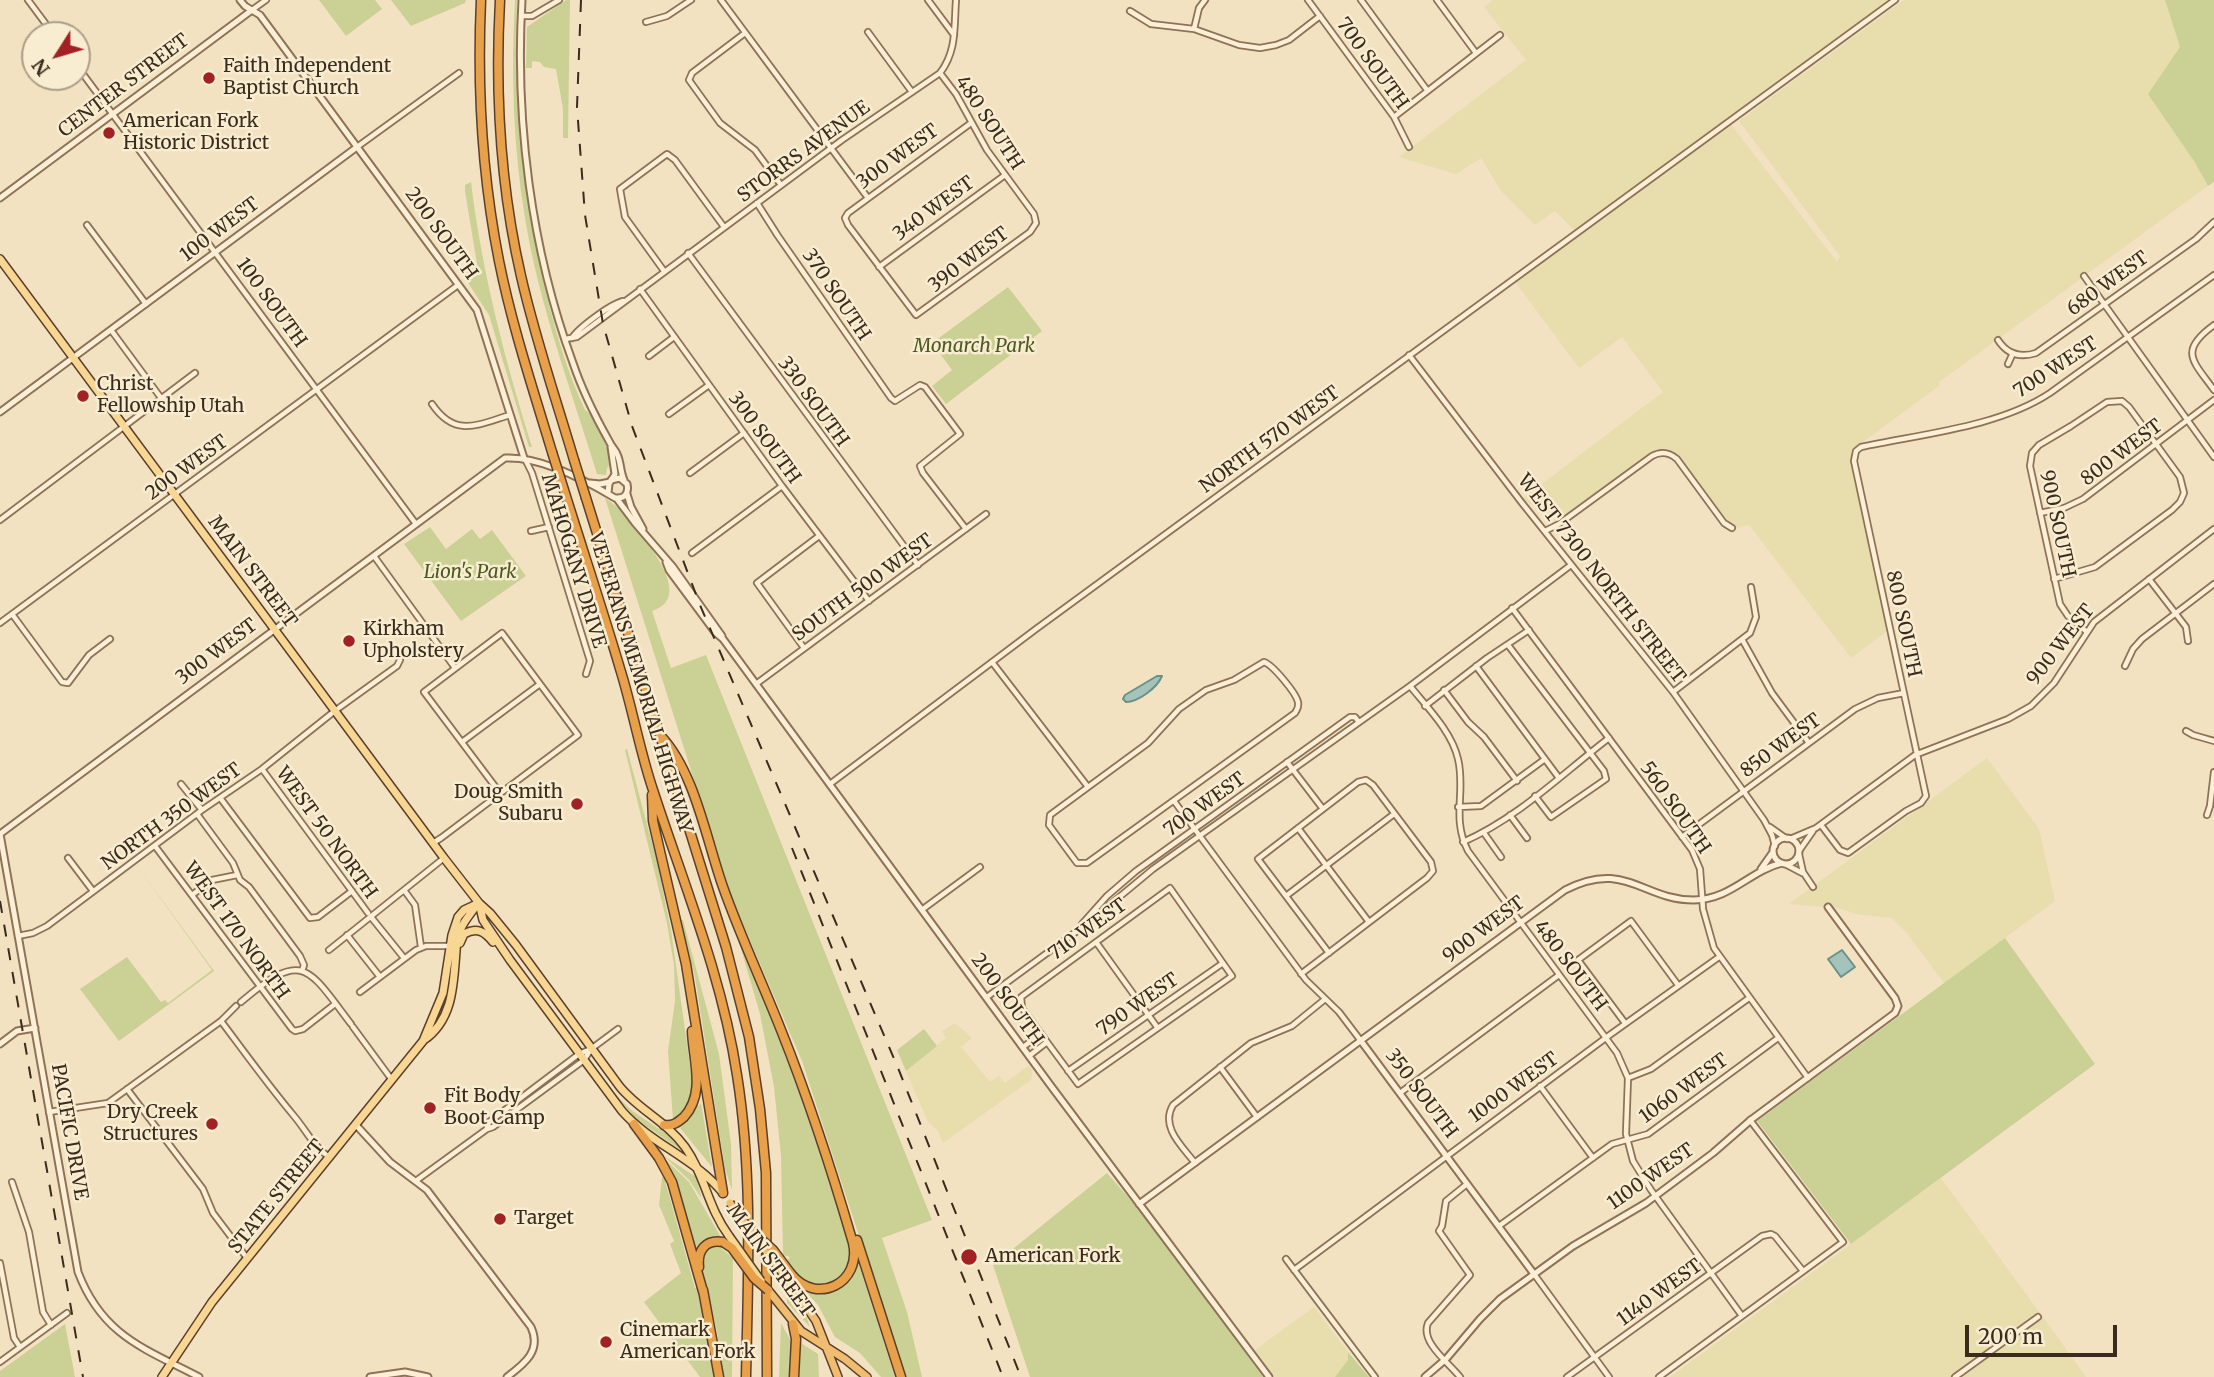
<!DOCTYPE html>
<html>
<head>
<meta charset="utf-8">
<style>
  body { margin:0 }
  #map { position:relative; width:2214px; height:1377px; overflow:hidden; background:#f2e2c1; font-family:Merriweather,serif }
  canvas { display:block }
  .north { position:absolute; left:21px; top:21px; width:70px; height:70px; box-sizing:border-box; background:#f8ecd1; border:2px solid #ac9f89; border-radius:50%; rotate:233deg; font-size:19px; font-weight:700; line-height:28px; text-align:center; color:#3b2b1c }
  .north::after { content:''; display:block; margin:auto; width:24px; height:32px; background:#a12125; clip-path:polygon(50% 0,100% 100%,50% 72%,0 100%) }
  .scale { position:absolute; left:1965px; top:1325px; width:152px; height:32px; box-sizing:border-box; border:4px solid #3b2b1c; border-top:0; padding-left:9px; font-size:21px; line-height:24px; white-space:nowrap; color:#3b2b1c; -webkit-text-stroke:5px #f8ecd1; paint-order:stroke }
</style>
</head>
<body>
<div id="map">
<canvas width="2214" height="1377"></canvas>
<div class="north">N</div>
<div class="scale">200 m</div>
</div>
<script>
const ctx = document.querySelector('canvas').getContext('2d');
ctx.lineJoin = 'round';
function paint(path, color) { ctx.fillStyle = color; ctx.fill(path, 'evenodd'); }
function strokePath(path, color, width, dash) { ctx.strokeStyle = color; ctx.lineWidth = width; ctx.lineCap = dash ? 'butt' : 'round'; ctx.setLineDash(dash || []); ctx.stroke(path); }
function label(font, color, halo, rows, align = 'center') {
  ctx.font = font + ' Merriweather,serif'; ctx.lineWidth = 5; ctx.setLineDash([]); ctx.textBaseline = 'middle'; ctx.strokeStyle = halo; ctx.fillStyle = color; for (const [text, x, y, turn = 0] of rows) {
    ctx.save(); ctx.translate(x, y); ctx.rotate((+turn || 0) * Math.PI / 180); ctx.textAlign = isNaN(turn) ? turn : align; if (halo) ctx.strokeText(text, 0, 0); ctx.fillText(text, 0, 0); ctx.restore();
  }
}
const farmland = new Path2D(`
  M 1493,0 L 1891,0 L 1574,230 L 1555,211 L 1535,225 L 1501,191 L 1481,158 L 1456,174 L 1399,157 L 1526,60 L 1484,7 Z
  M 1904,0 L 2165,0 L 2180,47 L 2194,161 L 2208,186 L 1939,382 L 1940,385 L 1851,451 L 1890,629 L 1851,658 L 1749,525 L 1733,528 L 1726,523 L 1681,461 L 1667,450 L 1662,450 L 1561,522 L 1522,499 L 1663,392 L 1622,337 L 1579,368 L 1513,279 L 1729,122 L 1837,262 L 1840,256 L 1739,121 Z
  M 1987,758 L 2039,829 L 2055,901 L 1944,983 L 1906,932 L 1892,918 L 1856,914 L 1839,908 L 1789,904 Z
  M 955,1023 L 972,1038 L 961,1047 L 990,1082 L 999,1076 L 1005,1083 L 1028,1066 L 1032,1069 L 1032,1075 L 1031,1080 L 943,1143 L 938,1131 L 928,1122 L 906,1071 L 946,1038 L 942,1031 Z
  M 1941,1178 L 2040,1313 L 1951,1377 L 1670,1377 Z
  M 1314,1307 L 1348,1352 L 1348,1360 L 1335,1377 L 1275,1377 L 1255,1350 Z
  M 2043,1317 L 2086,1377 L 1961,1377 Z`);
const green = new Path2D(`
  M 319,0 L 375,0 L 382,9 L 346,36 Z
  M 391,0 L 466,0 L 465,3 L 411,26 Z
  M 515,0 L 517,0 C 514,98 522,193 545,288 C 555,330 567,372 585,410 C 600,419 608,448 611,464 L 607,468 L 606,475 L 597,474 C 571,389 539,305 525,218 C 513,146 511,73 515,0 Z
  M 566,0 L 570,0 L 568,138 L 563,138 L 563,109 L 556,69 L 544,67 L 540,62 L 532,61 L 532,68 L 526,68 L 527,27 Z
  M 2165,0 L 2214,0 L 2214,182 L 2208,186 L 2194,161 L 2148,94 L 2180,47 Z
  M 471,182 C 482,273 505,360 532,447 L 529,447 L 489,315 L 463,275 L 477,264 L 465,191 L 465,185 Z
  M 1008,287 L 1042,331 L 946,404 L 932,386 L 952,370 L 932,343 Z
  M 605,498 L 620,509 L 626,518 L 628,518 C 643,538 697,597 652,611 L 671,668 L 706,655 L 932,1220 L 882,1238 L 907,1312 L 922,1377 L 905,1377 L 802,1061 L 730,894 Z
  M 430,527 L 446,549 L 472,529 L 480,539 L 492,530 L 526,576 L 461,621 L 404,544 Z
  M 627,749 L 657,862 L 671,930 L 693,1087 L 687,1107 L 673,1120 L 668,1051 L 675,1001 L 674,965 L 667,923 L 625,750 Z
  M 138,867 L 214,971 L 119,1041 L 80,989 L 127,957 L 161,1002 L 165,1000 L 168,1003 L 212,970 Z
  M 681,920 L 683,920 L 719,1054 L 731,1144 L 732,1190 L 725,1169 L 695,977 Z
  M 736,932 C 780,1037 820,1143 852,1252 L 848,1273 L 825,1288 L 803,1282 L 786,1262 L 790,1257 L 783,1255 L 781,1156 L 774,1087 L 760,1014 Z
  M 2005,938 L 2095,1064 L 1851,1244 L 1757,1121 Z
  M 924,1029 L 937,1046 L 906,1071 L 897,1050 Z
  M 612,1091 L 631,1110 L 668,1135 L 682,1151 L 636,1119 Z
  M 701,1103 L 712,1167 L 680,1128 Z
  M 664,1156 L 696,1177 L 702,1199 L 689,1180 Z
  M 663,1157 L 689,1182 L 722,1239 C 709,1237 701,1242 695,1253 Z
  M 1107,1173 L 1143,1214 L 1263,1377 L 1030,1377 L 993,1265 Z
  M 662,1177 L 664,1177 L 695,1288 L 697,1288 L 715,1377 L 700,1377 L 644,1302 L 681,1273 L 670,1244 L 674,1241 L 659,1205 Z
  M 714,1244 L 722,1245 L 721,1248 L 733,1258 L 732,1377 L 723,1377 L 717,1331 L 702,1269 L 705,1250 Z
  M 858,1262 L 895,1377 L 881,1377 L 860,1353 L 835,1337 L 818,1305 L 806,1292 C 831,1298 851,1287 858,1262 Z
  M 787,1289 L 806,1316 L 810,1327 L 787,1303 Z
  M 781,1323 L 792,1343 L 789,1377 L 779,1377 Z
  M 65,1324 L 75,1377 L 0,1377 L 0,1371 Z
  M 801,1343 L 818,1354 L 819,1377 L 799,1377 Z
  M 1348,1352 L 1369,1377 L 1335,1377 L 1348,1360 Z`);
const water = new Path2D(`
  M 1157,676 L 1162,676 C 1157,688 1138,702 1126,702 L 1123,699 L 1125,695 Z
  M 1842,950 L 1855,967 L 1841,977 L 1828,959 Z`);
const minor = new Path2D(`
  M 28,0 L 54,35
  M 721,0 L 868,198
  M 928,0 L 954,35
  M 1308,0 L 1394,117 L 1409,147
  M 1361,0 L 1427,90
  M 1437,0 L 1476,53
  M 252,10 L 266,0
  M 1130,11 L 1151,24 L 1194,29 L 1239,45 L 1260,48 L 1276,45 L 1289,40 L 1320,16
  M 521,16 L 532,16 L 559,0
  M 646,22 L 667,16 L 691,0
  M 1194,29 L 1199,8 L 1205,0
  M 868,32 L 912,92
  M 745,33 L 692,73 L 689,80 L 720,123 L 755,150 L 781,185
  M 77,66 L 416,524
  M 940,73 L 956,94 L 987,150 L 1034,214 L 1036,223 L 1030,232 L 916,315 L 848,225 L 845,218 L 848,213 L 971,123
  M 1394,117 L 1500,35
  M 357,147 L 459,73
  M 757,203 L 778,236 L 891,398 L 895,401 L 920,385 L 925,387 L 960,434 L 920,466 L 923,473 L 966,529
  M 87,225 L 146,304
  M 688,253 L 918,565
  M 879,267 L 1005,175
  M 664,271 L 625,217 L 620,189 L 667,154 L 675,160 L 724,227
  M 2084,276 L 2214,457
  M 640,289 L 782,486 L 869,601
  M 2214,325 C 2178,351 2193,361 2214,390
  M 111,330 L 161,398
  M 572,338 C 579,327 611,304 623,301
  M 565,339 L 577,337 L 842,140 L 940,73 C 957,51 954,27 956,0
  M 1998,340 C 2007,354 2020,358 2036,353 L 2196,239 L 2214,222
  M 1409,355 L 1522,503 L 1673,692 L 1764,820 L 1772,835 L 1775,846
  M 649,356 L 674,337
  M 2008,364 L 2013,353
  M 432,404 C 455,438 477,425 510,415
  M 669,414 L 709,385
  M 525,459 L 532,473 L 590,661 L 586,674
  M 690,473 L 744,433
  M 2040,513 L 2064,508 L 2083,499 L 2214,400
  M 0,520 L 195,373
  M 531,531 L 549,527
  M 1545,531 L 1559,524 L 1652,456 C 1661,451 1669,452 1677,459 L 1724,523 L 1732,528
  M 692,553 L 782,486
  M 374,556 L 455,668
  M 2054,579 L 2095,567 L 2172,510 L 2180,502 L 2184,493 L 2180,477 L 2129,407 L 2122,401 L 2107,402 L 2071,426 L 2039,445 L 2032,453 L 2030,466 L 2060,604 L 2068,616 L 2087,632
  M 2149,579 L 2186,627 L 2188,641
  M 1512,608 L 1692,850 L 1700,869 L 1703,909 L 1714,948 L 1808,1078
  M 12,614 L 62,682 L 68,683 L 89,655 L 110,639
  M 0,623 L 458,285
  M 1743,641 L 1772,693 L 1809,743
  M 1508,645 L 1604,771 L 1606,779 L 1551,817 L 1535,796
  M 804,648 L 757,583 L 819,536
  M 992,662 L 1088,787
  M 1264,662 C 1273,665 1296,693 1298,702 C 1299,708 1297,709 1295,713 L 1087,863 L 1077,863 L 1049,825 L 1050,815 L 1148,743 L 1179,709 L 1206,690 L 1234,680 Z
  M 1476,666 L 1559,778
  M 2125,666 L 2133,649 L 2142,639 L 2214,584
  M 756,684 L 986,514
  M 1410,686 C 1427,707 1452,732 1458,759 C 1466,792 1451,818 1468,851 L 1617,1053 L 1628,1078 L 1626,1134 L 1633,1161 L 1651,1190 L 1742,1316
  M 1444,690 L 1468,722 L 1484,737 L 1517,781
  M 1673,692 L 1750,633 L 1756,617 L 1751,587
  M 1425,706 L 1487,658 L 1529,630
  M 2186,731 L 2193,735 L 2214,741
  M 462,742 L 540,684
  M 1287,762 L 1323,809
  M 262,769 L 368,913
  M 181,784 L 202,810
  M 830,784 L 1036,629 L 1895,0
  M 221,799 L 310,918 L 318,917 L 352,891
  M 1174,801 L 1306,980 L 1339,1012 L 1361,1041
  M 1458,807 L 1481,806 L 1545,759
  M 197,814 L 233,863 L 240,880 L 249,887 L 300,956 L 304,965 L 302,971
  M 1510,815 L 1527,838
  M 2207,815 L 2210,806 L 2214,772
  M 1821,825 L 1840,850 L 1848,853 L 1906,811 L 1921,803 L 1926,796 L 1854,461 L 1856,451 L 1861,447 C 1921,434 1999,427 2050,393 L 2214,275
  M 1770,827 L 1787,839
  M 1298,828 L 1369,922
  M 1484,833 L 1501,857
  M 1682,837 L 1855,709 L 1878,698 L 1904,693
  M 1790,839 L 1816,828 L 1915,755 L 2008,719 L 2031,706 L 2054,683 L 2094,622 L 2214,529
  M 1463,842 C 1518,818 1562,774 1609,738
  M 433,843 L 441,838 L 578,735 L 502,633 L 424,692 L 500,793
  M 155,846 L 292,1029 L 295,1031 L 303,1029 L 335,1004
  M 1799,851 L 1813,831
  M 1799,854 L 1803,872 L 1813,887
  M 68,858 L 93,891
  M 1785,864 L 1802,873
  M 1170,888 L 1232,976 L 1078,1084 L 1022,1008 L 1021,997 Z
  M 404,890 L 415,905 L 421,947
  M 192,895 L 212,880 L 237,875
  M 1286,896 L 1394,814
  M 923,909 L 980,867
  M 371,917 L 404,958
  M 1082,924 L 1107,896 L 1136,871 L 1350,717 L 1355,717 L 1358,721
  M 347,935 L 380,977
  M 18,936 L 33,933 L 47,926 L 202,810 L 262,769 L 336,710 L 397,666 L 400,660
  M 1096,942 L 1157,1027
  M 329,950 L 444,858
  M 1301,974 L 1427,878 L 1433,871 L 1431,862 L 1373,785 L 1366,780 L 1358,782 L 1258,859 L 1329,953
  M 360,992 L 416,950 L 426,946 L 450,946
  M 987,997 L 1088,923 L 1153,869 L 1410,686 L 1571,565
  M 241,1002 C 303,949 307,966 351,1024
  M 221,1021 C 245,1053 268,1085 294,1116 C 306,1130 313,1146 329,1157
  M 1625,1023 L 1578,960 L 1631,921 L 1678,985
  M 353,1027 L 392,1080
  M 1023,1047 L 1041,1034
  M 1029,1056 L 1047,1042
  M 1220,1067 L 1257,1117
  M 1068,1071 L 1223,963
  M 1628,1078 L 1651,1069 L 1749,998
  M 1540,1086 L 1593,1158
  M 127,1089 L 203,1189 L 213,1213 L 247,1258
  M 1400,1093 L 1559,975
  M 49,1112 L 108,1103 L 221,1021 L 236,1006
  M 487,1128 L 489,1122 L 579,1054 L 591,1049 L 618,1029
  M 1195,1163 C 1182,1146 1160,1127 1173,1105 L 1251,1043 L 1292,1026 L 1324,1000
  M 417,1180 L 487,1129 L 493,1127 L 584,1060 L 591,1049
  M 12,1182 L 29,1232 L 43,1312 L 51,1325
  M 1499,1226 L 1612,1144 L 1648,1134 L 1778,1038
  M 1286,1259 L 1375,1377
  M 0,1263 L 14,1338 L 20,1347
  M 1294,1270 L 1611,1034 L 1719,957
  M 1534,1274 L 1609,1377
  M 0,1362 L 67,1313
  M 1460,1377 C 1448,1362 1420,1342 1428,1323 L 1470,1275 L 1439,1231 L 1442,1226 L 1446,1201 L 1467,1184
  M 1567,1377 L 1762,1236 L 1771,1234 L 1775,1236 L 1803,1271
  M 1659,1377 L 1843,1242 L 1750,1120
  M 1955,1377 L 2038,1317`);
const tertiary = new Path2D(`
  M 240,0 L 245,6 L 260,15 L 477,310 L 524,458
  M 522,0 C 515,121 531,249 573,363 C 582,390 595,416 609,441 C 611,446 615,449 617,454 C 621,462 620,471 624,480
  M 0,198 L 252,10
  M 0,412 L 357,147
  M 590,483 L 600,484 L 610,482
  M 608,493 L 609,484 L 615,474 L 611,447
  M 627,494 L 631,507 L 643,529
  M 617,499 L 635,523 L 673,567 L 722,636
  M 666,562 L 669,570 L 715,632 L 723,639 L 1051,1086 L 1269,1377
  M 0,834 L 505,458 C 540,456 587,481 615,498 C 625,499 629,493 627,484 L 620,478 L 611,480
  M 0,834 L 78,1272 C 102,1335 143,1348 199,1377
  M1773 851a13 13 0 1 1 26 0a13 13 0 1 1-26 0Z
  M 1761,869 L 1773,852
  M 1361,1041 L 1534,1274
  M 0,1044 L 17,1031 L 35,1028
  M 356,1125 L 390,1162 L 427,1190 L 531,1327 C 542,1351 524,1364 507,1377
  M 1139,1204 L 1565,890 C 1625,859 1642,900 1694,900 C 1732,899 1749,871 1782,863
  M 370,1377 L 405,1372 L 428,1377
  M 1425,1377 L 1446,1359 L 1480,1319 L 1500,1299 L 1573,1246 L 1646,1203 L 1713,1153 L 1752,1119 L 1895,1013 L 1898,1006 L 1895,998 L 1828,907`);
const primary = new Path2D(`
  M 0,259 L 444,858 L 479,903 L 490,913 L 516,945 L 620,1087 C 639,1110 667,1122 685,1147 C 705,1175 707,1206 729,1236
  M 479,903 L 483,920 L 510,960 L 622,1111 C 651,1144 696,1159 723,1193
  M 460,943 L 464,934 C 477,927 484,931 493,942
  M 424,1040 C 457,1017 453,975 457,940 C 459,927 469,916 476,906
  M 162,1377 L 212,1302 L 423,1041 L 443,993 L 452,935 L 458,917 L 464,910 L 479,903`);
const trunk = new Path2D(`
  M 790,1283 L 816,1321 L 838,1377
  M 768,1290 L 801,1331 L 845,1359 L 867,1377`);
const motorway = new Path2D(`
  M 481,0 C 477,88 482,175 499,261 C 512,326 533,389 552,452
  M 500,0 C 495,92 500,185 521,276 C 535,338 556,399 574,460
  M 564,490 C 583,551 603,611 621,672 C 633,711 640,752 653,790 C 684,885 722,976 737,1075 C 753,1175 748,1276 746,1377
  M 586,498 L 726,947 L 749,1037 L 760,1109 L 766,1173 L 767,1377
  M 660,735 C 695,772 706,839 723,887 C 740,935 762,982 781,1030 C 809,1100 832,1171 853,1243 C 862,1283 817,1306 791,1274
  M 652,795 L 653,821 L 686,964 L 723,1193
  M 634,1124 L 659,1158 L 672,1182 L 704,1295
  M 664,1125 C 673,1126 677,1123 684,1117 C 706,1093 693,1060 692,1031
  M 857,1240 L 901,1377
  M 699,1267 C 697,1250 706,1239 723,1242
  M 703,1290 L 719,1377
  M 793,1324 L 796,1339 L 794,1377`);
const rail = new Path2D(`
  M 581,0 L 577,107 L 585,215 L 603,324 L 632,426 L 700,605 L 898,1068 L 1021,1377
  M 792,848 L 1003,1377
  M 0,901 L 83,1377`);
const primaryBridge = new Path2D(`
  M 729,1236 L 761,1281`);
const trunkBridge = new Path2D(`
  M 730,1203 L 790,1283`);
const motorwayBridge = new Path2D(`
  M 552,452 L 564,490
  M 574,460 L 586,498
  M 751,1230 L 773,1250 L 791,1274
  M 723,1242 L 732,1248 L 754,1278 L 768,1290`);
const markers = [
  [209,78,7,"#a12125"],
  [109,133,7,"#a12125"],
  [83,396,7,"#a12125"],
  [349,641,7,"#a12125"],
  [577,804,7,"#a12125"],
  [430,1108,7,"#a12125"],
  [212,1124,7,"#a12125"],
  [500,1219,7,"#a12125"],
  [969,1257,9,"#a12125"],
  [606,1342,7,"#a12125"]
];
const streetNames = [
  ["700 SOUTH",1372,64,54],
  ["CENTER STREET",124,86,-37],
  ["480 SOUTH",989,123,57],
  ["STORRS AVENUE",804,152,-36],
  ["300 WEST",898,157,-36],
  ["340 WEST",934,209,-36],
  ["100 WEST",220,230,-37],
  ["200 SOUTH",441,234,54],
  ["390 WEST",969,260,-37],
  ["680 WEST",2108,284,-36],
  ["370 SOUTH",836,295,56],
  ["100 SOUTH",271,303,54],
  ["700 WEST",2056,368,-33],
  ["330 SOUTH",813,402,54],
  ["300 SOUTH",764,438,54],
  ["NORTH 570 WEST",1270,440,-36],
  ["800 WEST",2122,453,-37],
  ["200 WEST",187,468,-36],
  ["900 SOUTH",2057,524,78],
  ["MAHOGANY DRIVE",573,561,73],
  ["MAIN STREET",252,572,53],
  ["WEST 7300 NORTH STREET",1601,579,52],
  ["SOUTH 500 WEST",863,588,-36],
  ["800 SOUTH",1903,624,78],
  ["900 WEST",2061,645,-52],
  ["300 WEST",217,652,-37],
  ["VETERANS MEMORIAL HIGHWAY",640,683,73],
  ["850 WEST",1781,746,-36],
  ["700 WEST",1205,805,-36],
  ["560 SOUTH",1675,808,55],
  ["NORTH 350 WEST",172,817,-36],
  ["WEST 50 NORTH",326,833,54],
  ["710 WEST",1088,930,-36],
  ["900 WEST",1484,930,-37],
  ["WEST 170 NORTH",236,931,54],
  ["480 SOUTH",1570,966,53],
  ["200 SOUTH",1007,1000,54],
  ["790 WEST",1138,1005,-35],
  ["1000 WEST",1514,1088,-36],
  ["1060 WEST",1684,1089,-36],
  ["350 SOUTH",1421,1094,53],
  ["PACIFIC DRIVE",69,1132,80],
  ["1100 WEST",1651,1177,-35],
  ["STATE STREET",277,1197,-51],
  ["MAIN STREET",770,1261,54],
  ["1140 WEST",1660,1293,-36]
];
const poiNames = [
  ["Faith Independent",223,67],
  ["Baptist Church",223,89],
  ["American Fork",123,122],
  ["Historic District",123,144],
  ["Christ",97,385],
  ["Fellowship Utah",97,407],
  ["Kirkham",363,630],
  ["Upholstery",363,652],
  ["Doug Smith",563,793,"right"],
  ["Subaru",563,815,"right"],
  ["Fit Body",444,1097],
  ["Boot Camp",444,1119],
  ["Dry Creek",198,1113,"right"],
  ["Structures",198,1135,"right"],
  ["Target",514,1219],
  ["American Fork",985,1257],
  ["Cinemark",620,1331],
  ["American Fork",620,1353]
];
const parkNames = [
  ["Monarch Park",974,347],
  ["Lion's Park",470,573]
];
paint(farmland, '#e8ddad');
paint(green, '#cbd194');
paint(water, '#a4c3ba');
strokePath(water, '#6a9288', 2);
strokePath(minor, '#8d7257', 8);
strokePath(tertiary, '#8d7257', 9);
strokePath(primary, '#5a402b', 10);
strokePath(trunk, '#5a402b', 10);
strokePath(motorway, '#5a402b', 11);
strokePath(minor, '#fcefd5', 4.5);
strokePath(tertiary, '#fcefd5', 5);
strokePath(primary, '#f8d795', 7);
strokePath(trunk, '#f0bc70', 7);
strokePath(motorway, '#e8a04a', 8);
strokePath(rail, '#3b2b1c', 2, [12, 12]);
strokePath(primaryBridge, '#5a402b', 10, []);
strokePath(trunkBridge, '#5a402b', 10, []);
strokePath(motorwayBridge, '#5a402b', 11, []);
strokePath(primaryBridge, '#f8d795', 7);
strokePath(trunkBridge, '#f0bc70', 7);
strokePath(motorwayBridge, '#e8a04a', 8);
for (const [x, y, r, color] of markers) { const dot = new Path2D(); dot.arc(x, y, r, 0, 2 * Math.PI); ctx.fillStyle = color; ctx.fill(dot); strokePath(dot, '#f8ecd1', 2.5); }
label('19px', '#3b2b1c', '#f8ecd1', streetNames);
label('19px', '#3b2b1c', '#f8ecd1', poiNames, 'left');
label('italic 19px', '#4c5921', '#f8ecd1', parkNames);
</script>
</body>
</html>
